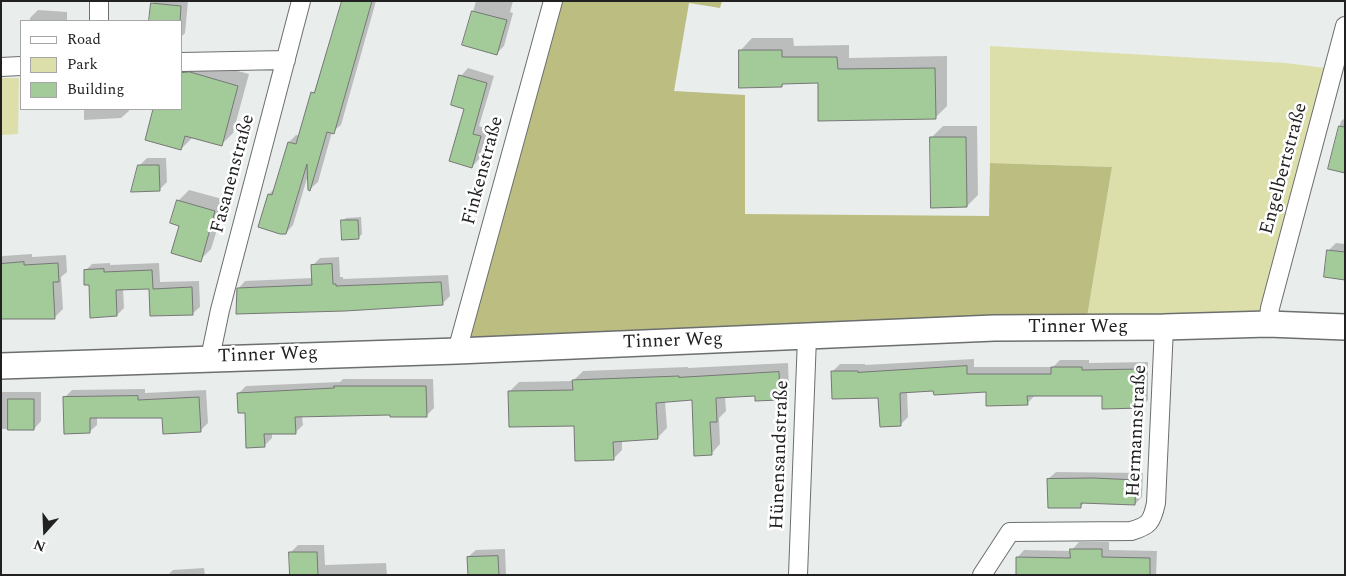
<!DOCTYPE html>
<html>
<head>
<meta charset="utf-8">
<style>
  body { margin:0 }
  #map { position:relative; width:1346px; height:576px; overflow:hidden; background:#e9edec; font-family:Spectral,serif }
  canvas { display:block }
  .frame { position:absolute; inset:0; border:2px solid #202120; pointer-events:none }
  .legend { position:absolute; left:20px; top:20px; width:162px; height:90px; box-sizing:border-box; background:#fff; border:1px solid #a6a6a6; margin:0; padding:6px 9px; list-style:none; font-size:15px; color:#202120 }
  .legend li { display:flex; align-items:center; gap:10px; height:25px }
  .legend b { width:25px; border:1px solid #a6a6a6 }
  .north { position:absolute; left:20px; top:506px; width:50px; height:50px; -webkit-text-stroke:4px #fff; paint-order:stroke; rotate:200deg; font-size:14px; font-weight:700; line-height:20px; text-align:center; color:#202120 }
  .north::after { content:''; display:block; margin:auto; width:18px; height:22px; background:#202120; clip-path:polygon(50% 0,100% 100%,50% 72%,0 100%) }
</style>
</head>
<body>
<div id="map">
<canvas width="1346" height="576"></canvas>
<div class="frame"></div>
<ul class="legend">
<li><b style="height:6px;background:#fff"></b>Road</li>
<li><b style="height:14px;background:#dddfaa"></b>Park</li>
<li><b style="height:14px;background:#a2cb99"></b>Building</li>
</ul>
<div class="north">N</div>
</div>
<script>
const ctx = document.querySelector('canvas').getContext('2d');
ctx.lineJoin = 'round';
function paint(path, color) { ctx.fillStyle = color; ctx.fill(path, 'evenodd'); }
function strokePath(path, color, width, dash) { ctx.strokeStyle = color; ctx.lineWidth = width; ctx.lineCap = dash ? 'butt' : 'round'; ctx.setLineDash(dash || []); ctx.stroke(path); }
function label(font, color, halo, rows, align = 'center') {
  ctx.font = font + ' Spectral,serif'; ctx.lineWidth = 5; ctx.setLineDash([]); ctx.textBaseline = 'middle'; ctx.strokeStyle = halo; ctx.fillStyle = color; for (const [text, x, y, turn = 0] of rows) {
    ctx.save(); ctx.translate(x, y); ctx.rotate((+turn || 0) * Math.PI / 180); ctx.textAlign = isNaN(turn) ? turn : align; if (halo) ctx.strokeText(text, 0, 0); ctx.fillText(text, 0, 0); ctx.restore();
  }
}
const green = new Path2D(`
  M 990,46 L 1286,63 L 1333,69 L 1270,308 L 1238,316 L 1087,317 L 1112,167 L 990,163 Z
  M 1,78 L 19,78 L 18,134 L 1,135 Z`);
const forest = new Path2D(`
  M 553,1 L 722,1 L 720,8 L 689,3 L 674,91 L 745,95 L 745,214 L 989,216 L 990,163 L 1112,167 L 1087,317 L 460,339 Z`);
const shadow = new Path2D(`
  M 155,1 L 188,1 L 185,33 L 181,37 L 181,21 L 151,21 L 152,4 Z
  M 342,1 L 376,1 L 341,125 L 332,132 L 318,182 L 310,189 L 308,175 L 293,225 L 286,233 L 269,194 L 276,187 L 289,142 L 296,135 L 300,136 L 312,93 L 317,89 Z
  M 476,1 L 513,1 L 510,12 L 513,13 L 504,46 L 496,54 L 464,44 Z
  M 38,10 L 67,12 L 67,21 L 30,21 L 30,18 Z
  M 752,38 L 793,38 L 794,46 L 849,45 L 849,58 L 947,56 L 947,106 L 935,118 L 819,82 L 785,82 L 782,86 L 740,51 Z
  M 181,56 L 249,74 L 233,133 L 222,144 L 192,138 L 181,149 L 146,140 L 155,109 L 181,109 Z
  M 468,68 L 494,76 L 479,126 L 488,129 L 479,159 L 472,167 L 461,76 Z
  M 84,109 L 129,109 L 129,111 L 121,118 L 84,120 Z
  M 1345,118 L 1345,172 L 1330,168 L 1341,121 Z
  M 943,126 L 977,126 L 978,195 L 967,206 L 932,137 Z
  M 147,158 L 166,158 L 167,182 L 159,190 L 139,166 Z
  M 189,190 L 226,200 L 211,249 L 200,260 L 181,225 L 178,201 Z
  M 361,217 L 362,234 L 358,238 L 342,221 L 346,218 Z
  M 1336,243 L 1345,244 L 1345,278 L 1328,251 Z
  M 32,254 L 32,257 L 66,255 L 67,272 L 61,277 L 63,309 L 54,318 L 1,318 L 1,257 L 3,256 Z
  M 339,257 L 340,277 L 343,277 L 343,279 L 448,275 L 450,296 L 442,304 L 237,313 L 237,294 L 238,289 L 245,281 L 313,278 L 313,265 L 320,258 Z
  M 110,263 L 110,265 L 159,263 L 160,282 L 199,281 L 200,307 L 192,314 L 150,288 L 123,289 L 124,308 L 117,315 L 90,283 L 85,271 L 92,264 Z
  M 974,359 L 974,367 L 1053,367 L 1060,360 L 1089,360 L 1089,363 L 1148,362 L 1148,400 L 1141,407 L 1103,395 L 1035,395 L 1027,404 L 987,391 L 935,389 L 907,392 L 908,417 L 901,424 L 879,396 L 832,372 L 840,364 L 865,364 L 865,365 Z
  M 788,363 L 789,389 L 779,399 L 756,395 L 725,397 L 726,411 L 719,418 L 720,444 L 711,454 L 693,399 L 665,401 L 667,428 L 657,438 L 622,440 L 622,450 L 613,459 L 575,424 L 509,392 L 519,382 L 573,381 L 583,371 L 688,367 L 688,368 Z
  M 343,379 L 433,379 L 434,408 L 426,416 L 391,414 L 302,416 L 303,425 L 295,433 L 272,433 L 272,438 L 264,446 L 238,394 L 246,386 L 340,382 Z
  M 145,389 L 145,393 L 206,390 L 208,423 L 200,431 L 163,416 L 97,417 L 97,425 L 89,432 L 65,397 L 72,390 Z
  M 1,392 L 41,392 L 41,421 L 34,429 L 1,429 Z
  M 1056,472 L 1143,473 L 1142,497 L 1135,504 L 1085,502 L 1081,506 L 1048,479 Z
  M 1079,542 L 1109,542 L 1109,550 L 1157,551 L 1156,575 L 1005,575 L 1017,574 L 1017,558 L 1024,550 L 1071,551 Z
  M 298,545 L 324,545 L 325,565 L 386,563 L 387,575 L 291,575 L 290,553 Z
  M 505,549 L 506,575 L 469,575 L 468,557 L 476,550 Z
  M 204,568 L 205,575 L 168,575 L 173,570 Z`);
const building = new Path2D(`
  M 342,1 L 372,1 L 334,134 L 327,132 L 310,191 L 308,190 L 307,164 L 286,234 L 280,234 L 258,227 L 268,194 L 272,195 L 288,142 L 296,144 L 311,92 L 314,93 Z
  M 151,3 L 181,6 L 180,21 L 149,21 Z
  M 472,11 L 507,20 L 497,55 L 462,45 Z
  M 739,50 L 782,50 L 782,57 L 837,57 L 838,69 L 935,68 L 936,119 L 818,121 L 818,83 L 782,84 L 782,87 L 739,88 Z
  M 190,72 L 238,86 L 222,146 L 185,136 L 181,150 L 145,140 L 153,109 L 181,109 L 181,73 Z
  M 459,75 L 487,83 L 473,134 L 481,136 L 472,168 L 449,161 L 464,109 L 451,105 Z
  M 1339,126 L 1345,127 L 1345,173 L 1328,169 Z
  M 930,137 L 966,137 L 967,207 L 931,208 Z
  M 138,165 L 159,165 L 160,191 L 131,192 Z
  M 177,200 L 215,211 L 201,262 L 171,253 L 179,226 L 170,223 Z
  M 341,220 L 358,220 L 359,239 L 342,240 Z
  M 1327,250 L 1345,252 L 1345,280 L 1324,277 Z
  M 24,262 L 24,265 L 58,263 L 59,282 L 53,282 L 55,319 L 1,319 L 1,264 Z
  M 332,264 L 333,284 L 336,284 L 336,286 L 441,282 L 443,305 L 345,311 L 236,314 L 237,288 L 312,285 L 311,265 Z
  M 104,269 L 104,272 L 152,270 L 153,289 L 192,287 L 193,315 L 150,316 L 149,289 L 116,290 L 117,316 L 90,318 L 89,285 L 84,285 L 84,270 Z
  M 967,366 L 967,374 L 1051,374 L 1051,367 L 1082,367 L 1082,370 L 1141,369 L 1142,408 L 1102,409 L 1102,396 L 1027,396 L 1028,405 L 986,406 L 986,392 L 934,395 L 933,391 L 900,393 L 901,426 L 880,427 L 878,398 L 832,399 L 831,371 L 858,371 L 858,372 Z
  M 779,372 L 780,400 L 755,401 L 755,396 L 716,398 L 717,422 L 710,422 L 712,455 L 694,456 L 692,400 L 656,403 L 658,439 L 613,442 L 614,460 L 575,461 L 574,426 L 509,427 L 508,391 L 573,390 L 572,380 L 679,376 L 679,377 Z
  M 334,386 L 426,386 L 427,417 L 390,417 L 390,415 L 295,417 L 296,434 L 264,434 L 265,447 L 246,448 L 245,413 L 238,413 L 237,393 L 334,388 Z
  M 138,396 L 138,400 L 199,397 L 201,432 L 163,434 L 162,418 L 90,418 L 90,433 L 64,434 L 63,397 Z
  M 8,399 L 34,399 L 34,430 L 8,430 Z
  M 1094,478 L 1136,480 L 1135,505 L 1081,503 L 1081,508 L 1048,508 L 1047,479 Z
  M 1070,549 L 1102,549 L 1102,557 L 1150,558 L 1150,575 L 1016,575 L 1016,557 L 1070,558 Z
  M 289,552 L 317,552 L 318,575 L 290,575 Z
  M 498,556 L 499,575 L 468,575 L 467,557 Z`);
const street = new Path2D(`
  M 99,1 L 99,21
  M 181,62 L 286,60
  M 1,67 L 21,66
  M 1268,324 L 1270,308 L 1345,26
  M 457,351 L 553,1
  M 210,358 L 220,310 L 301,1
  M 798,575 L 807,337
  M 982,575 L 1010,532 L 1131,531 C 1149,526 1152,522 1156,503 L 1164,327`);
const secondary = new Path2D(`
  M 1,366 L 457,351 L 994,328 L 1164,327 L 1268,324 L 1345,327`);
const streetNames = [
  ["Engelbertstraße",1285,169,-75],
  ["Finkenstraße",484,171,-75],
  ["Fasanenstraße",234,174,-75],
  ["Tinner Weg",1078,328],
  ["Tinner Weg",673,342,-2],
  ["Tinner Weg",268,356,-2],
  ["Hermannstraße",1138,431,-87],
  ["Hünensandstraße",781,455,-88]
];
paint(green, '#dddfaa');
paint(forest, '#bcbd80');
paint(shadow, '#0003');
paint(building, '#a2cb99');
strokePath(building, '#757774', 1);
strokePath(street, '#6c6f6e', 20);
strokePath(secondary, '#6c6f6e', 28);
strokePath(street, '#fff', 18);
strokePath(secondary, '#fff', 25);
label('19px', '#202120', '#fff', streetNames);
</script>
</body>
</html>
